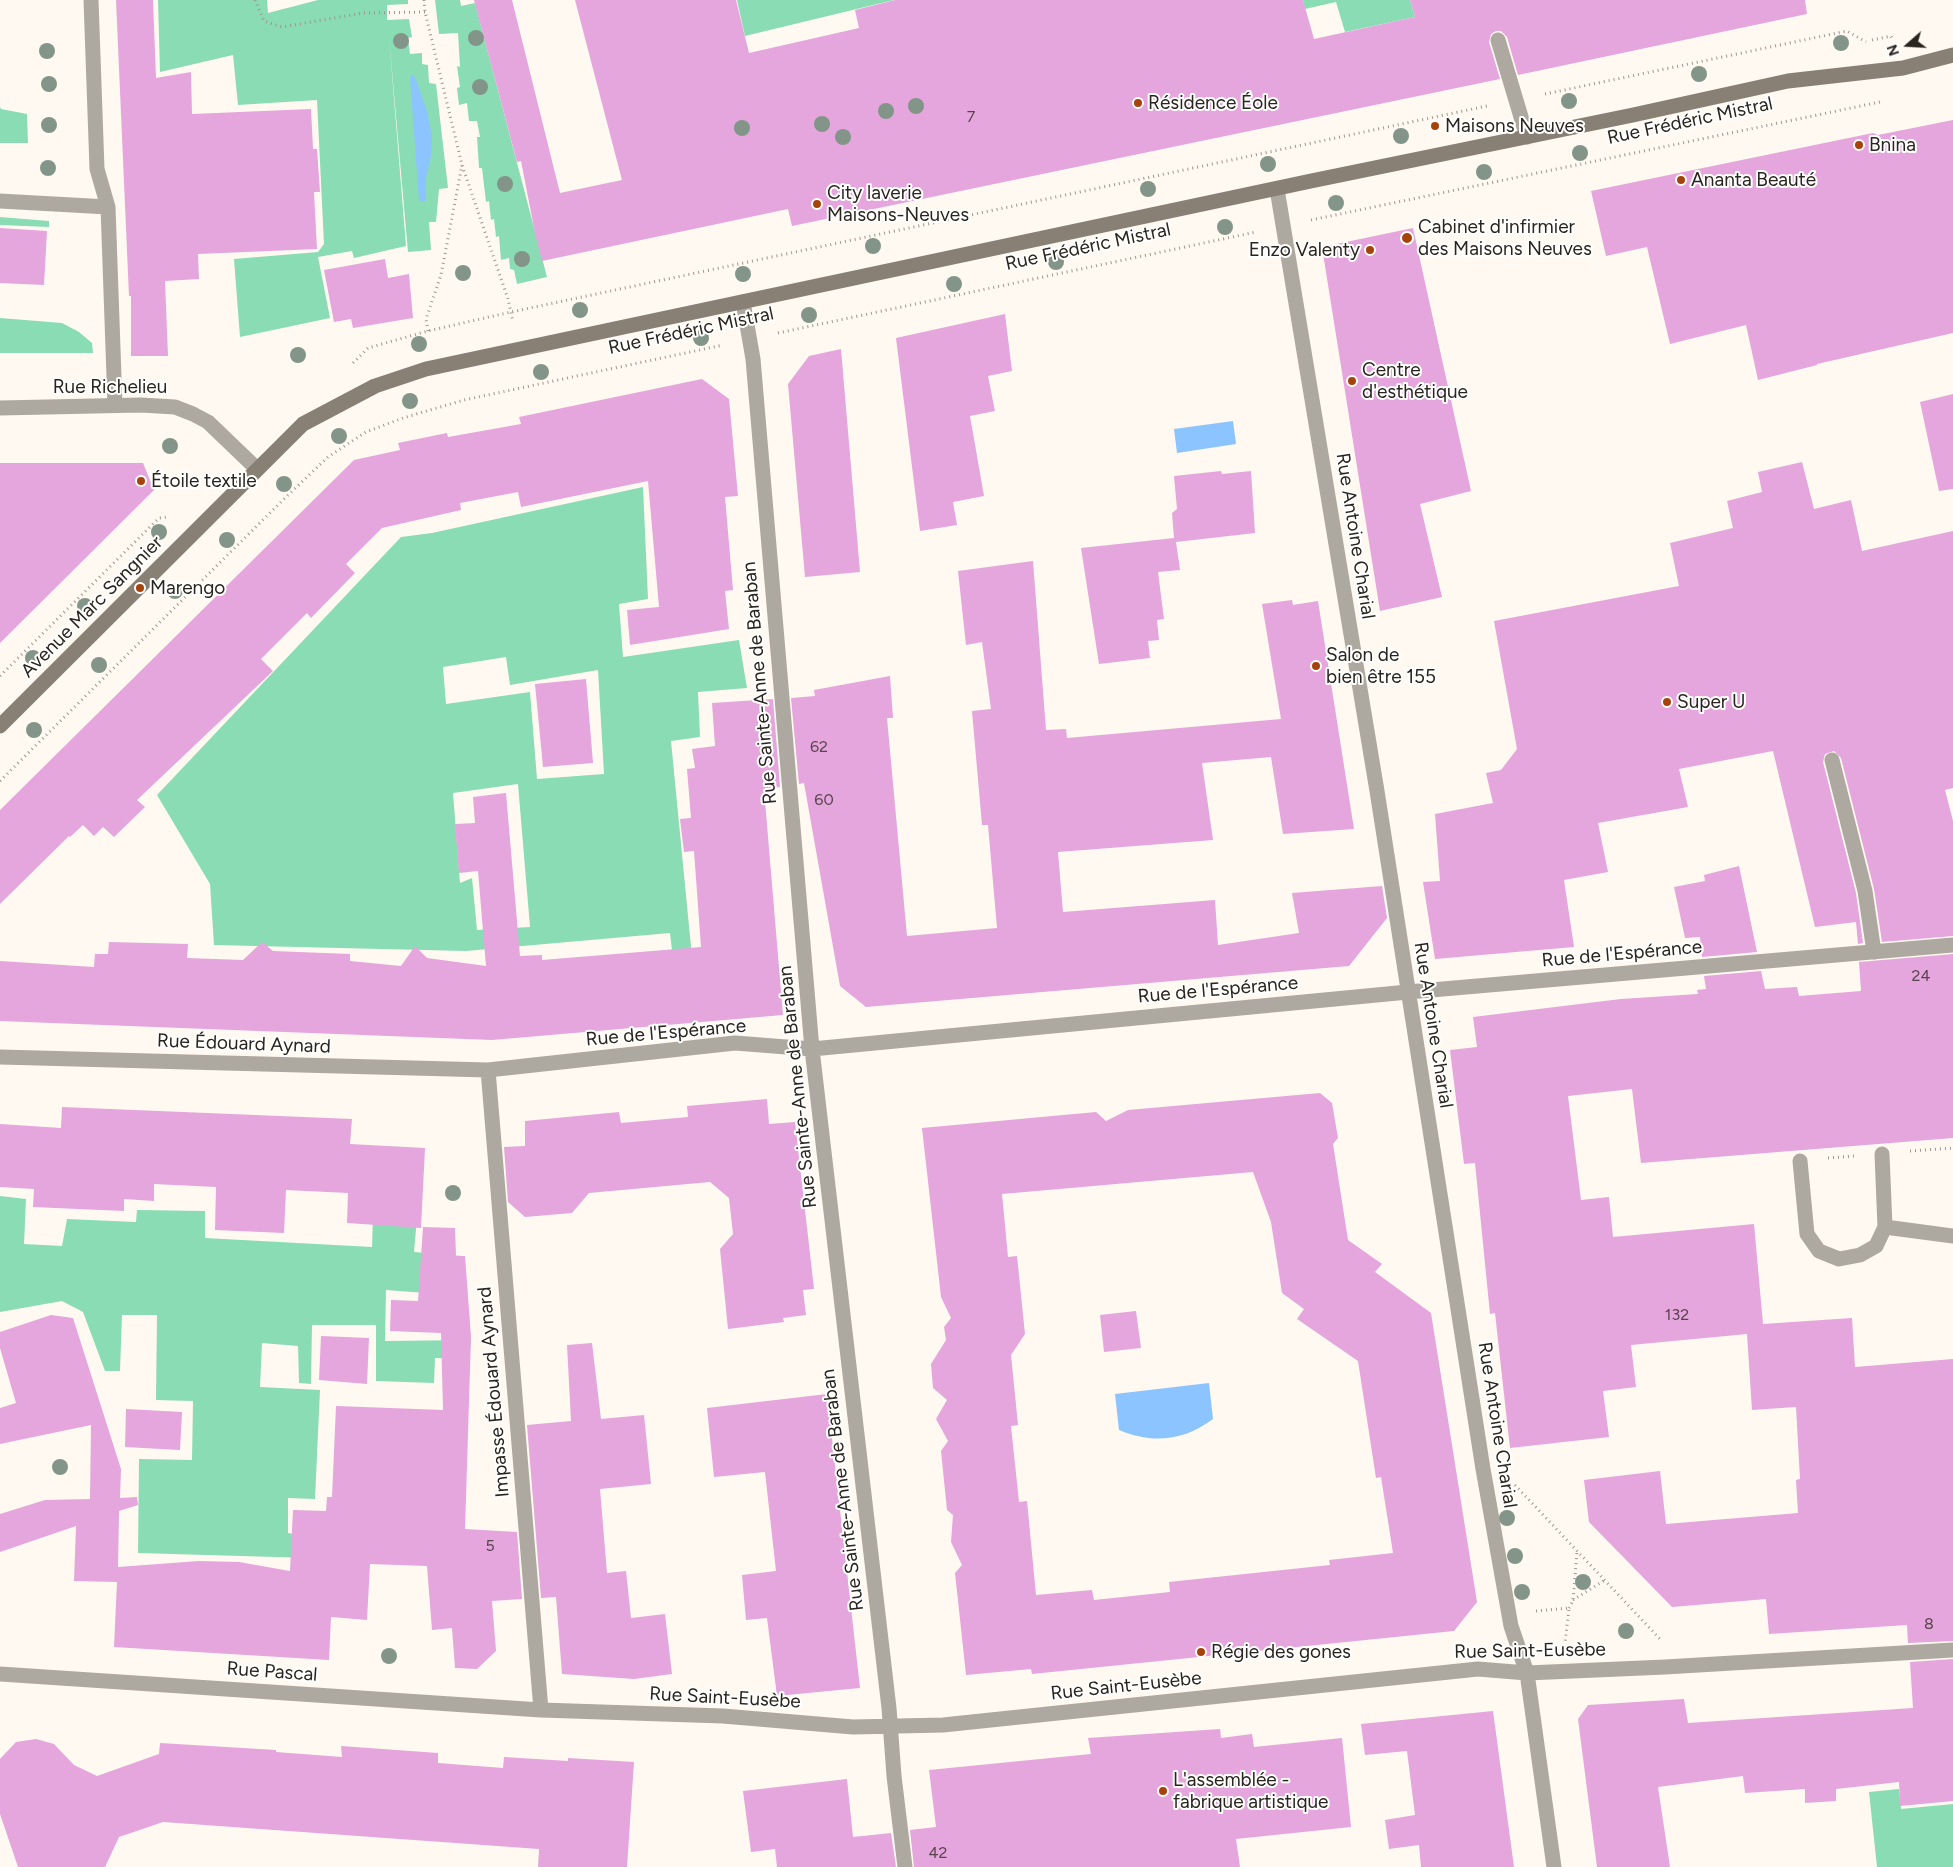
<!DOCTYPE html>
<html>
<head>
<meta charset="utf-8">
<style>
  body { margin:0 }
  #map { position:relative; width:1953px; height:1867px; overflow:hidden; background:#fff9f1; font-family:Figtree,sans-serif }
  canvas { display:block }
  .north { position:absolute; left:1883px; top:20px; width:50px; height:50px; -webkit-text-stroke:4px #fff; paint-order:stroke; rotate:251deg; font-size:14px; font-weight:700; line-height:20px; text-align:center; color:#29241d }
  .north::after { content:''; display:block; margin:auto; width:18px; height:22px; background:#29241d; clip-path:polygon(50% 0,100% 100%,50% 72%,0 100%) }
</style>
</head>
<body>
<div id="map">
<canvas width="1953" height="1867"></canvas>
<div class="north">N</div>
</div>
<script>
const ctx = document.querySelector('canvas').getContext('2d');
ctx.lineJoin = 'round';
function paint(path, color) { ctx.fillStyle = color; ctx.fill(path, 'evenodd'); }
function strokePath(path, color, width, dash) { ctx.strokeStyle = color; ctx.lineWidth = width; ctx.lineCap = dash ? 'butt' : 'round'; ctx.setLineDash(dash || []); ctx.stroke(path); }
function label(font, color, halo, rows, align = 'center') {
  ctx.font = font + ' Figtree,sans-serif'; ctx.lineWidth = 4; ctx.setLineDash([]); ctx.textBaseline = 'middle'; ctx.strokeStyle = halo; ctx.fillStyle = color; for (const [text, x, y, turn = 0] of rows) {
    ctx.save(); ctx.translate(x, y); ctx.rotate((+turn || 0) * Math.PI / 180); ctx.textAlign = isNaN(turn) ? turn : align; if (halo) ctx.strokeText(text, 0, 0); ctx.fillText(text, 0, 0); ctx.restore();
  }
}
const green = new Path2D(`
  M 158,0 L 267,0 L 268,13 L 318,0 L 408,0 L 408,4 L 387,5 L 387,20 L 409,19 L 412,37 L 408,38 L 410,54 L 422,53 L 422,64 L 428,65 L 429,83 L 436,84 L 448,188 L 439,189 L 436,222 L 429,222 L 431,250 L 408,252 L 389,37 L 406,246 L 354,258 L 352,251 L 318,257 L 330,318 L 240,337 L 234,259 L 318,252 L 324,244 L 317,100 L 238,105 L 233,55 L 160,72 Z
  M 435,0 L 460,0 L 461,6 L 475,3 L 547,277 L 517,284 L 514,270 L 510,269 L 509,258 L 501,260 L 499,236 L 496,237 L 494,219 L 491,220 L 489,201 L 486,202 L 482,168 L 479,168 L 477,137 L 480,137 L 477,121 L 469,121 L 467,103 L 459,105 L 457,88 L 460,87 L 457,66 L 460,67 L 458,33 L 439,34 Z
  M 737,0 L 894,0 L 745,36 Z
  M 1303,0 L 1410,0 L 1415,17 L 1345,32 L 1336,2 L 1305,9 Z
  M 0,107 L 1,109 L 27,114 L 28,143 L 0,143 Z
  M 0,217 L 49,221 L 49,227 L 0,225 Z
  M 0,318 L 62,323 L 79,332 L 92,343 L 93,353 L 0,353 Z
  M 643,487 L 648,599 L 619,604 L 623,657 L 739,640 L 747,688 L 698,692 L 700,737 L 671,741 L 692,957 L 673,958 L 670,933 L 466,951 L 214,945 L 210,884 L 157,795 L 401,537 L 432,533 ZM 506,657 L 510,685 L 598,670 L 604,774 L 537,779 L 530,692 L 446,704 L 443,667 ZM 518,784 L 530,927 L 477,930 L 472,878 L 460,883 L 453,793 Z
  M 0,1196 L 26,1199 L 24,1244 L 62,1246 L 67,1219 L 136,1222 L 137,1210 L 205,1211 L 205,1238 L 372,1247 L 373,1215 L 417,1218 L 414,1252 L 462,1256 L 466,1296 L 386,1290 L 385,1341 L 471,1340 L 469,1359 L 435,1358 L 434,1383 L 376,1381 L 376,1325 L 312,1325 L 311,1384 L 299,1383 L 298,1346 L 262,1343 L 260,1387 L 320,1390 L 315,1499 L 288,1498 L 288,1533 L 311,1537 L 310,1558 L 138,1553 L 139,1459 L 192,1460 L 193,1401 L 156,1400 L 157,1315 L 122,1315 L 120,1371 L 105,1371 L 83,1312 L 62,1301 L 0,1312 Z
  M 1899,1789 L 1901,1809 L 1953,1804 L 1953,1867 L 1877,1867 L 1869,1792 Z`);
const water = new Path2D(`
  M 412,75 L 415,77 L 427,111 L 432,136 L 431,156 L 426,177 L 426,199 L 424,202 L 419,200 L 410,77 Z
  M 1233,421 L 1236,444 L 1177,453 L 1174,429 Z
  M 1209,1383 L 1213,1419 C 1184,1441 1152,1444 1119,1430 L 1115,1394 Z`);
const building = new Path2D(`
  M 116,0 L 153,0 L 156,78 L 191,72 L 192,114 L 311,109 L 313,149 L 317,149 L 320,192 L 314,192 L 317,249 L 198,254 L 199,279 L 165,281 L 168,356 L 131,356 L 131,296 L 129,296 Z
  M 474,0 L 512,0 L 560,193 L 622,180 L 575,0 L 736,0 L 749,53 L 859,28 L 855,10 L 895,0 L 1303,0 L 1314,39 L 1415,17 L 1410,0 L 1805,0 L 1807,14 L 1518,75 L 1507,37 L 1501,31 L 1496,31 L 1491,34 L 1489,42 L 1500,79 L 792,226 L 788,209 L 542,261 L 535,233 L 521,161 L 517,162 Z
  M 1953,120 L 1953,333 L 1817,364 L 1817,365 L 1758,380 L 1746,325 L 1670,344 L 1647,247 L 1606,256 L 1591,191 L 1873,133 L 1878,135 Z
  M 0,228 L 47,231 L 44,285 L 0,283 Z
  M 1413,228 L 1471,491 L 1420,504 L 1442,597 L 1380,611 L 1322,247 Z
  M 385,259 L 388,278 L 409,274 L 413,318 L 353,328 L 351,319 L 334,322 L 324,270 Z
  M 1005,314 L 1012,371 L 988,376 L 995,411 L 970,416 L 984,496 L 953,502 L 957,525 L 920,531 L 896,338 Z
  M 841,349 L 860,572 L 805,577 L 788,384 L 809,356 Z
  M 702,379 L 729,399 L 738,496 L 725,497 L 733,590 L 725,591 L 729,629 L 630,645 L 627,610 L 659,607 L 648,481 L 521,507 L 518,492 L 460,503 L 461,510 L 382,528 L 346,564 L 355,573 L 311,618 L 307,613 L 261,659 L 273,671 L 137,800 L 145,807 L 114,837 L 103,827 L 94,836 L 83,825 L 70,837 L 69,836 L 0,904 L 0,810 L 354,460 L 400,450 L 398,443 L 447,433 L 448,437 L 521,424 L 519,417 Z
  M 1953,394 L 1953,489 L 1939,491 L 1920,402 Z
  M 1802,462 L 1814,509 L 1851,500 L 1862,551 L 1953,531 L 1953,788 L 1945,790 L 1953,821 L 1953,936 L 1882,942 L 1874,889 L 1841,758 L 1834,751 L 1825,754 L 1823,762 L 1856,893 L 1863,943 L 1858,944 L 1856,922 L 1815,927 L 1773,751 L 1679,769 L 1688,807 L 1598,823 L 1608,872 L 1564,880 L 1574,947 L 1435,959 L 1423,882 L 1440,881 L 1435,814 L 1493,803 L 1486,773 L 1501,770 L 1517,749 L 1494,621 L 1679,586 L 1670,543 L 1733,528 L 1727,501 L 1762,492 L 1758,472 Z
  M 0,463 L 143,463 L 154,490 L 0,643 Z
  M 1221,471 L 1222,474 L 1251,471 L 1255,533 L 1176,542 L 1180,570 L 1158,572 L 1164,619 L 1157,620 L 1159,640 L 1148,641 L 1150,658 L 1099,664 L 1081,548 L 1174,538 L 1172,513 L 1177,509 L 1174,476 Z
  M 1033,561 L 1046,730 L 1066,729 L 1067,738 L 1281,719 L 1262,604 L 1292,600 L 1293,605 L 1318,601 L 1354,829 L 1283,834 L 1271,757 L 1202,763 L 1213,840 L 1058,852 L 1063,912 L 1215,900 L 1218,945 L 1299,933 L 1292,893 L 1382,886 L 1387,918 L 1349,966 L 866,1007 L 840,986 L 804,783 L 799,784 L 791,698 L 815,696 L 814,690 L 890,676 L 893,718 L 887,718 L 907,936 L 997,928 L 988,825 L 982,825 L 972,711 L 991,709 L 982,642 L 966,645 L 958,571 Z
  M 586,679 L 593,763 L 543,767 L 535,684 Z
  M 773,699 L 780,787 L 764,789 L 783,1015 L 492,1040 L 0,1021 L 0,961 L 94,967 L 95,954 L 108,954 L 109,942 L 188,944 L 187,958 L 243,960 L 262,942 L 273,951 L 350,954 L 350,961 L 401,966 L 415,946 L 427,958 L 486,966 L 478,871 L 459,873 L 455,824 L 475,823 L 473,797 L 506,793 L 520,956 L 542,955 L 542,960 L 701,947 L 694,851 L 684,852 L 680,819 L 691,818 L 687,769 L 695,768 L 692,749 L 715,746 L 712,703 Z
  M 1739,866 L 1757,952 L 1702,957 L 1700,937 L 1685,938 L 1674,887 L 1705,881 L 1704,875 Z
  M 1953,954 L 1953,1138 L 1641,1163 L 1632,1089 L 1568,1096 L 1581,1200 L 1609,1197 L 1613,1237 L 1754,1224 L 1763,1324 L 1852,1318 L 1855,1367 L 1953,1359 L 1953,1641 L 1908,1643 L 1907,1625 L 1769,1634 L 1766,1599 L 1672,1607 L 1589,1522 L 1584,1480 L 1660,1471 L 1666,1524 L 1798,1513 L 1796,1480 L 1800,1479 L 1796,1407 L 1752,1410 L 1747,1334 L 1631,1345 L 1636,1387 L 1603,1391 L 1609,1437 L 1510,1448 L 1495,1313 L 1490,1314 L 1475,1163 L 1464,1164 L 1450,1050 L 1477,1047 L 1473,1017 L 1621,999 L 1698,994 L 1697,990 L 1706,989 L 1704,976 L 1761,971 L 1765,989 L 1797,987 L 1799,996 L 1861,991 L 1859,962 Z
  M 1320,1093 L 1332,1103 L 1338,1138 L 1333,1144 L 1348,1240 L 1382,1264 L 1375,1272 L 1431,1313 L 1477,1602 L 1454,1631 L 1032,1674 L 1031,1669 L 966,1675 L 955,1573 L 962,1565 L 951,1542 L 953,1515 L 947,1510 L 941,1451 L 948,1441 L 936,1419 L 947,1400 L 933,1388 L 931,1364 L 946,1340 L 944,1327 L 951,1318 L 941,1297 L 922,1128 L 1096,1112 L 1106,1121 L 1128,1110 ZM 1253,1172 L 1271,1222 L 1282,1293 L 1304,1309 L 1297,1319 L 1358,1361 L 1376,1478 L 1381,1477 L 1393,1553 L 1329,1560 L 1330,1565 L 1169,1582 L 1170,1592 L 1094,1600 L 1092,1590 L 1036,1595 L 1027,1501 L 1019,1502 L 1011,1426 L 1018,1425 L 1011,1355 L 1025,1334 L 1017,1256 L 1008,1257 L 1002,1194 Z
  M 767,1099 L 769,1124 L 795,1122 L 814,1289 L 803,1290 L 806,1315 L 783,1318 L 784,1322 L 728,1329 L 720,1249 L 733,1234 L 729,1198 L 710,1182 L 589,1193 L 572,1213 L 525,1217 L 508,1202 L 504,1147 L 525,1146 L 525,1121 L 619,1112 L 621,1123 L 688,1117 L 687,1106 Z
  M 62,1107 L 352,1119 L 350,1144 L 425,1148 L 421,1228 L 347,1223 L 348,1193 L 286,1190 L 284,1233 L 215,1230 L 216,1187 L 154,1184 L 154,1201 L 124,1199 L 124,1211 L 33,1207 L 34,1189 L 0,1187 L 0,1124 L 61,1128 Z
  M 423,1227 L 455,1228 L 456,1256 L 465,1256 L 471,1337 L 465,1529 L 517,1532 L 522,1599 L 492,1601 L 496,1651 L 477,1669 L 455,1668 L 452,1628 L 432,1630 L 427,1566 L 370,1564 L 367,1620 L 331,1617 L 329,1660 L 114,1647 L 117,1582 L 74,1581 L 76,1526 L 0,1552 L 0,1514 L 45,1500 L 90,1499 L 91,1425 L 0,1444 L 0,1408 L 16,1403 L 0,1348 L 0,1332 L 51,1315 L 73,1318 L 121,1469 L 120,1498 L 137,1497 L 138,1505 L 119,1511 L 118,1567 L 199,1561 L 239,1562 L 290,1571 L 293,1510 L 326,1511 L 327,1497 L 332,1497 L 336,1406 L 443,1410 L 441,1333 L 390,1331 L 391,1300 L 418,1301 Z
  M 1136,1311 L 1141,1348 L 1104,1352 L 1100,1315 Z
  M 321,1336 L 369,1338 L 367,1384 L 319,1380 Z
  M 592,1343 L 601,1419 L 644,1415 L 651,1484 L 600,1489 L 607,1573 L 626,1571 L 631,1618 L 665,1614 L 672,1674 L 634,1679 L 562,1674 L 556,1597 L 541,1598 L 527,1425 L 571,1421 L 567,1345 Z
  M 827,1394 L 860,1688 L 777,1696 L 767,1618 L 746,1620 L 742,1575 L 776,1571 L 765,1472 L 714,1477 L 707,1408 Z
  M 126,1409 L 182,1412 L 180,1450 L 125,1447 Z
  M 1953,1659 L 1953,1801 L 1900,1806 L 1899,1782 L 1836,1789 L 1836,1801 L 1805,1803 L 1805,1789 L 1745,1793 L 1743,1776 L 1658,1787 L 1670,1867 L 1597,1867 L 1578,1719 L 1588,1705 L 1684,1699 L 1688,1723 L 1913,1708 L 1910,1662 Z
  M 1493,1711 L 1514,1867 L 1421,1867 L 1419,1845 L 1389,1849 L 1385,1820 L 1415,1815 L 1407,1751 L 1365,1755 L 1361,1724 Z
  M 1220,1729 L 1221,1738 L 1252,1734 L 1254,1747 L 1342,1738 L 1351,1827 L 1236,1839 L 1240,1867 L 914,1867 L 910,1830 L 936,1827 L 929,1770 L 1091,1754 L 1088,1738 Z
  M 36,1739 L 54,1744 L 74,1765 L 97,1776 L 159,1754 L 160,1743 L 276,1750 L 276,1752 L 342,1757 L 341,1746 L 438,1753 L 438,1763 L 503,1768 L 504,1757 L 568,1761 L 568,1758 L 634,1762 L 627,1867 L 538,1867 L 539,1849 L 163,1822 L 119,1837 L 105,1867 L 18,1867 L 0,1814 L 0,1759 L 16,1742 Z
  M 847,1779 L 853,1837 L 891,1833 L 896,1867 L 777,1867 L 775,1849 L 751,1852 L 743,1791 Z`);
const path = new Path2D(`
  M 255,0 L 264,21 L 282,27 L 363,13 L 425,12
  M 424,0 L 425,12 L 462,165 L 508,299 L 513,322
  M 1872,40 L 1891,36 L 1893,40
  M 1545,94 L 1847,31 L 1866,42
  M 1311,220 L 1880,102
  M 428,331 L 426,319 L 441,275 L 462,165
  M 778,333 L 1256,232
  M 353,363 L 368,348 L 428,331 L 511,312 L 1487,106
  M 0,676 L 159,518 L 168,517
  M 0,781 L 285,498 L 328,457 L 366,432 L 403,418 L 464,400 L 723,345
  M 1910,1151 L 1953,1148
  M 1828,1158 L 1854,1156
  M 1515,1485 L 1660,1639
  M 1573,1600 L 1605,1580
  M 1569,1608 L 1573,1601 L 1577,1552
  M 1536,1611 L 1569,1608 L 1565,1643`);
const lane = new Path2D(`
  M 91,0 L 97,169 L 108,207
  M 1498,40 L 1527,137
  M 0,201 L 108,207 L 115,405
  M 1832,760 L 1865,891 L 1874,952
  M 1800,1161 L 1807,1234 L 1819,1251 L 1839,1259 L 1860,1255 L 1876,1246 L 1885,1227 L 1882,1154
  M 1885,1227 L 1953,1236`);
const street = new Path2D(`
  M 1277,189 L 1377,791 L 1483,1469 L 1511,1626 L 1527,1673 L 1554,1867
  M 743,302 L 753,359 L 812,1049 L 889,1708 L 894,1776 L 905,1867
  M 0,408 L 141,405 L 175,407 L 193,414 L 208,422 L 257,469
  M 0,1057 L 488,1070 L 735,1043 L 812,1049 L 1408,992 L 1953,945
  M 488,1070 L 541,1710
  M 0,1674 L 541,1710 L 723,1716 L 853,1727 L 943,1725 L 1478,1669 L 1527,1673 L 1665,1667 L 1953,1650`);
const secondary = new Path2D(`
  M 0,726 L 303,424 L 375,386 L 426,369 L 1311,181 L 1633,115 L 1788,81 L 1903,68 L 1953,55`);
const trees = [
  [476,38],
  [401,41],
  [1841,43],
  [47,51],
  [1699,74],
  [49,84],
  [480,87],
  [1569,101],
  [916,106],
  [886,111],
  [822,124],
  [49,125],
  [742,128],
  [1401,136],
  [843,137],
  [1580,153],
  [1268,164],
  [48,168],
  [1484,172],
  [505,184],
  [1148,189],
  [1336,203],
  [1225,227],
  [873,246],
  [522,259],
  [1056,262],
  [463,273],
  [743,274],
  [954,284],
  [580,310],
  [809,315],
  [701,338],
  [419,344],
  [298,355],
  [541,372],
  [410,401],
  [339,436],
  [170,446],
  [284,484],
  [159,532],
  [227,540],
  [175,591],
  [85,606],
  [33,658],
  [99,665],
  [34,730],
  [453,1193],
  [60,1467],
  [1507,1518],
  [1515,1556],
  [1583,1582],
  [1522,1592],
  [1626,1631],
  [389,1656]
];
const markers = [
  [1138,103,5,"#a6430b"],
  [1435,126,5,"#a6430b"],
  [1859,145,5,"#a6430b"],
  [1681,180,5,"#a6430b"],
  [817,204,5,"#a6430b"],
  [1407,238,6,"#a6430b"],
  [1370,250,5,"#a6430b"],
  [1352,381,5,"#a6430b"],
  [141,481,5,"#a6430b"],
  [140,588,5,"#a6430b"],
  [1316,666,5,"#a6430b"],
  [1667,702,5,"#a6430b"],
  [1201,1652,5,"#a6430b"],
  [1163,1791,5,"#a6430b"]
];
const numberNames = [
  ["7",971,117],
  ["62",819,747],
  ["60",824,800],
  ["24",1921,976],
  ["132",1677,1315],
  ["5",490,1546],
  ["8",1929,1624],
  ["42",938,1853]
];
const poiNames = [
  ["Résidence Éole",1148,103],
  ["Maisons Neuves",1445,126],
  ["Bnina",1869,145],
  ["Ananta Beauté",1691,180],
  ["City laverie",827,193],
  ["Maisons-Neuves",827,215],
  ["Cabinet d'infirmier",1418,227],
  ["des Maisons Neuves",1418,249],
  ["Enzo Valenty",1360,250,"right"],
  ["Centre",1362,370],
  ["d'esthétique",1362,392],
  ["Étoile textile",151,481],
  ["Marengo",150,588],
  ["Salon de",1326,655],
  ["bien être 155",1326,677],
  ["Super U",1677,702],
  ["Régie des gones",1211,1652],
  ["L'assemblée -",1173,1780],
  ["fabrique artistique",1173,1802]
];
const streetNames = [
  ["Rue Frédéric Mistral",1690,121,-12],
  ["Rue Frédéric Mistral",1088,247,-12],
  ["Rue Frédéric Mistral",691,331,-12],
  ["Rue Richelieu",110,387],
  ["Rue Antoine Charial",1355,536,81],
  ["Avenue Marc Sangnier",92,607,-45],
  ["Rue Sainte-Anne de Baraban",760,683,-95],
  ["Rue de l'Espérance",1622,954,-5],
  ["Rue de l'Espérance",1218,990,-5],
  ["Rue Antoine Charial",1433,1025,81],
  ["Rue de l'Espérance",666,1033,-5],
  ["Rue Édouard Aynard",244,1044,2],
  ["Rue Sainte-Anne de Baraban",798,1087,-96],
  ["Impasse Édouard Aynard",494,1392,-95],
  ["Rue Antoine Charial",1497,1425,81],
  ["Rue Sainte-Anne de Baraban",843,1490,-97],
  ["Rue Saint-Eusèbe",1530,1651,-1],
  ["Rue Pascal",272,1672,4],
  ["Rue Saint-Eusèbe",1126,1686,-6],
  ["Rue Saint-Eusèbe",725,1698,3]
];
paint(green, '#89dcb4');
paint(water, '#8bc4fe');
paint(building, '#e4a6dc');
strokePath(path, '#9c978f', 3, [1, 4]);
strokePath(lane, '#ada8a0', 15);
strokePath(street, '#ada8a0', 15);
strokePath(secondary, '#888075', 15);
ctx.fillStyle = '#839588';
for (const [x, y] of trees) { ctx.beginPath(); ctx.arc(x, y, 8, 0, 2 * Math.PI); ctx.fill(); }
for (const [x, y, r, color] of markers) { const dot = new Path2D(); dot.arc(x, y, r, 0, 2 * Math.PI); ctx.fillStyle = color; ctx.fill(dot); strokePath(dot, '#fff', 2); }
label('16px', '#58444d', null, numberNames);
label('19px', '#29241d', '#fff', poiNames, 'left');
label('19px', '#29241d', '#fff', streetNames);
</script>
</body>
</html>
